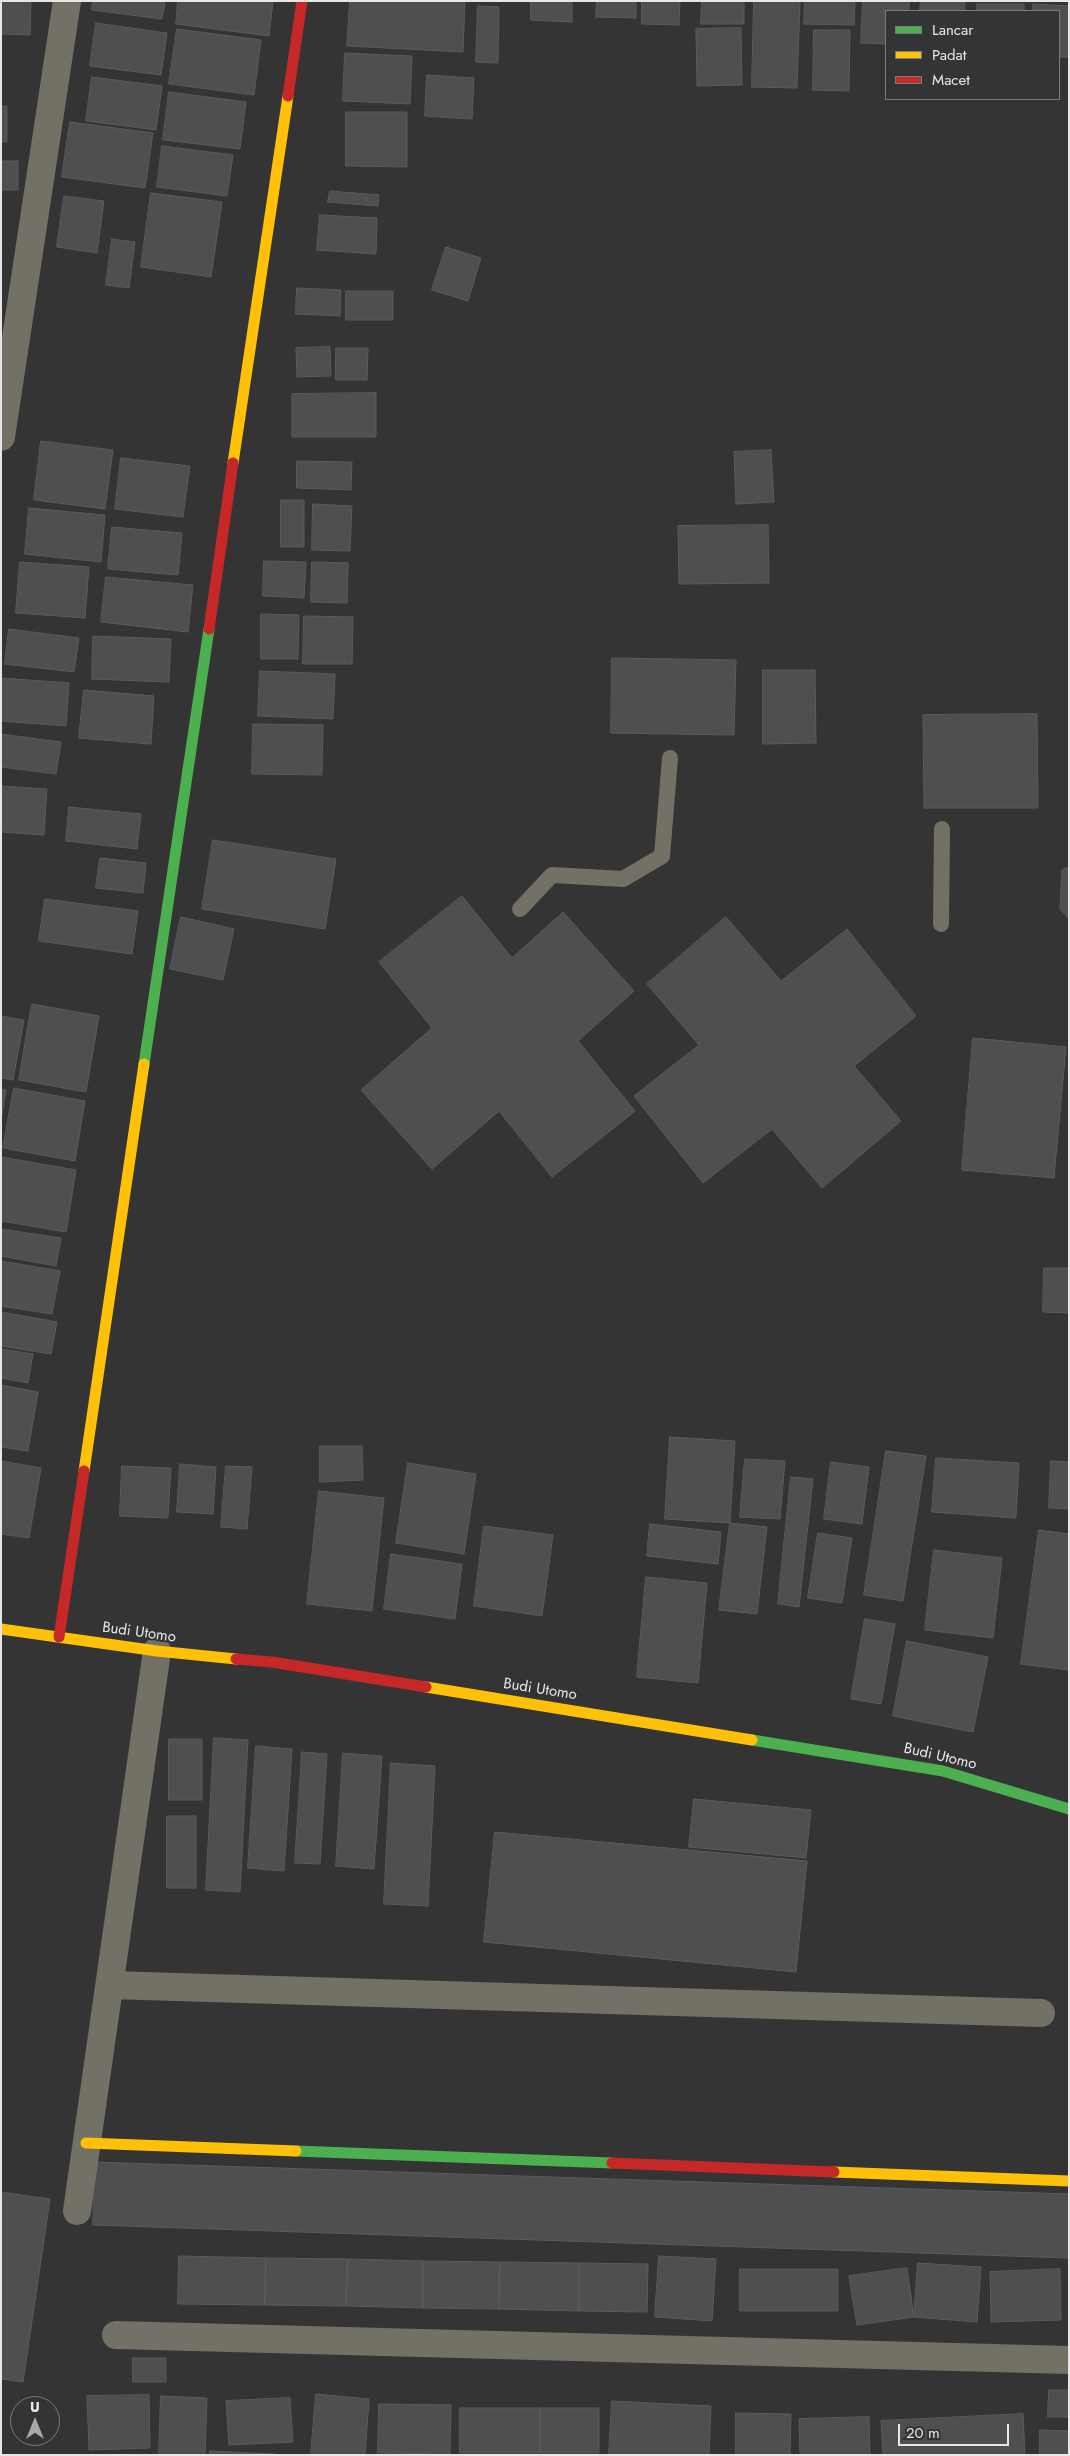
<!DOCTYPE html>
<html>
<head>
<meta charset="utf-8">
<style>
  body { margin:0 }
  #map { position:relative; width:1070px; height:2456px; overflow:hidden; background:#343435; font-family:Jost,sans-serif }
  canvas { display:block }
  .frame { position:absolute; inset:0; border:2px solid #e7e7e9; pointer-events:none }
  .legend { position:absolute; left:885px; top:10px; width:175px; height:90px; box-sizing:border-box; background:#333436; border:1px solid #7b7c7e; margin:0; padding:6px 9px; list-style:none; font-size:15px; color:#e7e7e9 }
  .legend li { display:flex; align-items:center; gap:10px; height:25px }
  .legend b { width:25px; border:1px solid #7b7c7e }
  .north { position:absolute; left:10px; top:2396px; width:50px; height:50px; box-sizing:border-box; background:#333436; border:1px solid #7b7c7e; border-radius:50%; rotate:0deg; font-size:14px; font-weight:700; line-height:20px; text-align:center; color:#e7e7e9 }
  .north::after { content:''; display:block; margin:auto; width:18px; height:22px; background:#a8a8aa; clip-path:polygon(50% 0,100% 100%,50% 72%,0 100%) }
  .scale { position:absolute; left:898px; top:2424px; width:111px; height:22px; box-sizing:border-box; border:2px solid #e7e7e9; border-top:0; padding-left:6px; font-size:15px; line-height:18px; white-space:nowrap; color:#e7e7e9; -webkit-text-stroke:4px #333436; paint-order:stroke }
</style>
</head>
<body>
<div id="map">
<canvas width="1070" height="2456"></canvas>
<div class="frame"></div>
<ul class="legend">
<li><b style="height:6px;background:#4caf50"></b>Lancar</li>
<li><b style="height:6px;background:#ffc107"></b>Padat</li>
<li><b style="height:6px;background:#c62828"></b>Macet</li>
</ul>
<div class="north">U</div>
<div class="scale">20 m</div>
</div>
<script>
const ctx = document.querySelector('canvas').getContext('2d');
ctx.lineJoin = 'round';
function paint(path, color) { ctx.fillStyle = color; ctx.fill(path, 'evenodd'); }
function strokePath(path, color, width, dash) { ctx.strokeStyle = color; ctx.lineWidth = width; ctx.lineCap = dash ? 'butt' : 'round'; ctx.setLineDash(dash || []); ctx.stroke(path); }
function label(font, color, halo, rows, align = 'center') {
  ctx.font = font + ' Jost,sans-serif'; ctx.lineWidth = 4; ctx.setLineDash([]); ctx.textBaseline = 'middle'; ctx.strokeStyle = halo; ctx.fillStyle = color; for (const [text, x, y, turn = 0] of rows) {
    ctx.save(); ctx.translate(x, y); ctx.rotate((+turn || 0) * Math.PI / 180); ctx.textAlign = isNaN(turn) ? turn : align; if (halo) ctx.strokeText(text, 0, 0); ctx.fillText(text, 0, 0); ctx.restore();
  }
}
const building = new Path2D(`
  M 1,1 L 31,1 L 30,35 L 1,34 Z
  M 93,1 L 165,1 L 162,19 L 92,10 Z
  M 178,1 L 273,1 L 269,36 L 176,24 Z
  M 350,1 L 465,1 L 463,52 L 347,46 Z
  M 531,1 L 572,1 L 572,22 L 531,20 Z
  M 597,1 L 636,1 L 636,18 L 596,17 Z
  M 642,1 L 680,1 L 679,25 L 642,24 Z
  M 702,1 L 744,1 L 744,24 L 701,24 Z
  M 754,1 L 800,1 L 797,88 L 752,87 Z
  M 805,1 L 855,1 L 854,25 L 804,24 Z
  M 863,1 L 909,1 L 909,11 L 886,11 L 886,44 L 861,43 Z
  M 921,1 L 965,2 L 964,11 L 920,11 Z
  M 977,4 L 1024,4 L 1024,11 L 977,11 Z
  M 1033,4 L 1069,6 L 1069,57 L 1059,57 L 1059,11 L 1033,11 Z
  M 478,6 L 499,7 L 498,63 L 476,62 Z
  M 96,23 L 167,33 L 161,75 L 90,66 Z
  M 741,28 L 742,85 L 697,86 L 696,29 Z
  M 177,29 L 261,40 L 254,95 L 169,84 Z
  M 814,30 L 850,30 L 849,91 L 813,90 Z
  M 345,53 L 412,56 L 410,104 L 343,101 Z
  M 427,75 L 474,78 L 472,119 L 425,116 Z
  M 92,77 L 162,86 L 156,130 L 86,121 Z
  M 169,92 L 246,102 L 240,149 L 163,140 Z
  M 1,106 L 7,106 L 7,142 L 1,142 Z
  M 346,112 L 407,112 L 407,167 L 346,166 Z
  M 70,122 L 153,133 L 145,188 L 62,177 Z
  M 162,146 L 233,155 L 227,196 L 157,187 Z
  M 1,161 L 18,161 L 18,190 L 1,190 Z
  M 330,191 L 379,195 L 378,206 L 328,202 Z
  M 151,193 L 222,202 L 211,277 L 141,267 Z
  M 64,196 L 104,201 L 97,253 L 57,247 Z
  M 320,215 L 377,218 L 376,254 L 317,250 Z
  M 112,239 L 135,242 L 129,288 L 106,285 Z
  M 446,247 L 481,258 L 468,301 L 432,290 Z
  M 297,288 L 341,290 L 340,316 L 296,314 Z
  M 346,291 L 393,291 L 393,320 L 346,320 Z
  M 330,347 L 331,376 L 297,377 L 296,348 Z
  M 336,348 L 368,348 L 367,380 L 336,380 Z
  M 376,393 L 376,437 L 292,437 L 292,394 Z
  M 41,441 L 113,450 L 105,509 L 34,500 Z
  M 771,450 L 774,502 L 736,504 L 734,452 Z
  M 121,458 L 190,466 L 183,517 L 115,509 Z
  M 297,461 L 352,462 L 351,490 L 297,488 Z
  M 281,500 L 304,500 L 304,547 L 281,547 Z
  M 313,504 L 352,506 L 350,551 L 312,550 Z
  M 29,508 L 105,515 L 101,562 L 25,554 Z
  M 768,525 L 769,583 L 679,584 L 678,526 Z
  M 112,527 L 182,533 L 178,575 L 108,569 Z
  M 264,561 L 306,562 L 304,598 L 263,596 Z
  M 20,562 L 89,567 L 85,618 L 16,613 Z
  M 312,562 L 348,563 L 347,603 L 311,602 Z
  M 106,577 L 193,585 L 188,632 L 101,622 Z
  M 261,614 L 299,615 L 298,659 L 261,659 Z
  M 304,616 L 353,617 L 352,664 L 303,664 Z
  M 9,629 L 79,638 L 74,672 L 5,664 Z
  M 93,636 L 171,639 L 169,682 L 92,679 Z
  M 612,658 L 736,660 L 734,735 L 611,733 Z
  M 763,670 L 815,670 L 816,743 L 763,744 Z
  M 260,671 L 335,674 L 333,719 L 258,716 Z
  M 1,678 L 69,683 L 66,726 L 1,721 Z
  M 84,690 L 154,696 L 151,744 L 79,738 Z
  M 1037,714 L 1038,808 L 924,808 L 923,715 Z
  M 253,724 L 323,725 L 322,775 L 252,774 Z
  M 1,734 L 61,742 L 56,774 L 1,767 Z
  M 1,786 L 47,789 L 44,835 L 1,832 Z
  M 69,807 L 141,814 L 137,849 L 66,841 Z
  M 213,840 L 336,859 L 325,929 L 202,909 Z
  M 100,858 L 146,863 L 143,893 L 96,888 Z
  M 1069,867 L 1069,919 L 1060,909 L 1062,870 Z
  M 462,896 L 512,958 L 563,912 L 634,991 L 578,1041 L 635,1111 L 552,1177 L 499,1111 L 432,1169 L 361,1090 L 432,1028 L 379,962 Z
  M 45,899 L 138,911 L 132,954 L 39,941 Z
  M 181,917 L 234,929 L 223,980 L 170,969 Z
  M 726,917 L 781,981 L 847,929 L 916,1016 L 854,1066 L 901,1121 L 822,1188 L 772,1129 L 703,1183 L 634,1096 L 699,1045 L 647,984 Z
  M 32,1004 L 99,1016 L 86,1092 L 19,1080 Z
  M 1,1016 L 24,1020 L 13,1080 L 1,1078 Z
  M 973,1038 L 1066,1047 L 1054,1178 L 962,1170 Z
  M 14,1088 L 85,1101 L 75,1161 L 3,1148 Z
  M 1,1089 L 6,1090 L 1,1120 Z
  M 1,1157 L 76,1170 L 66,1232 L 1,1221 Z
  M 1,1229 L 61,1238 L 56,1266 L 1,1256 Z
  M 1,1261 L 60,1271 L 52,1314 L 1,1306 Z
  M 1044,1268 L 1069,1268 L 1069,1313 L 1043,1312 Z
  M 1,1312 L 57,1322 L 51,1354 L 1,1346 Z
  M 1,1349 L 33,1354 L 28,1383 L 1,1378 Z
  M 1,1385 L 38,1392 L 28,1451 L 1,1447 Z
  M 670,1437 L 735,1441 L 730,1523 L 665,1519 Z
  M 320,1446 L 362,1446 L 363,1480 L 320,1482 Z
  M 886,1451 L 926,1456 L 903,1601 L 864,1595 Z
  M 936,1458 L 1019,1463 L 1016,1518 L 932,1512 Z
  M 745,1459 L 785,1461 L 780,1519 L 740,1517 Z
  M 1,1461 L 41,1468 L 29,1538 L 1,1534 Z
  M 1051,1461 L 1069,1462 L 1069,1509 L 1049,1508 Z
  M 831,1462 L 869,1467 L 862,1524 L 824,1519 Z
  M 408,1463 L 476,1474 L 464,1554 L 396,1543 Z
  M 180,1464 L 216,1467 L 213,1514 L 177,1512 Z
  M 122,1466 L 171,1468 L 168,1518 L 120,1516 Z
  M 226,1466 L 252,1467 L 247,1529 L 221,1527 Z
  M 791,1477 L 813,1479 L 799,1607 L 778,1604 Z
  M 319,1491 L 384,1498 L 372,1611 L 307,1604 Z
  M 730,1523 L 767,1527 L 757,1614 L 719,1610 Z
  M 650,1524 L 721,1532 L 718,1564 L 647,1556 Z
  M 484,1526 L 553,1535 L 542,1616 L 474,1606 Z
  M 1039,1530 L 1069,1534 L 1069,1670 L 1021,1664 Z
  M 818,1533 L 852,1538 L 842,1603 L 808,1598 Z
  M 934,1550 L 1002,1558 L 993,1638 L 925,1630 Z
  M 391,1554 L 462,1564 L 455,1619 L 384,1609 Z
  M 646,1577 L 707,1583 L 698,1683 L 637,1677 Z
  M 865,1619 L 895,1624 L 881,1704 L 851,1699 Z
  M 907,1641 L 988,1657 L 973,1732 L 893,1716 Z
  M 214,1738 L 248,1740 L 240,1892 L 206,1890 Z
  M 169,1739 L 202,1739 L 202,1800 L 169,1800 Z
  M 256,1746 L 292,1749 L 284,1871 L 248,1868 Z
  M 302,1752 L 327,1754 L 320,1864 L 295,1863 Z
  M 343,1753 L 382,1756 L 374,1869 L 336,1866 Z
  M 391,1763 L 435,1766 L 428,1906 L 384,1904 Z
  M 694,1799 L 811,1810 L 806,1858 L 689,1847 Z
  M 167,1816 L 196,1816 L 196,1888 L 167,1888 Z
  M 495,1832 L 807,1861 L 796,1972 L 484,1942 Z
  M 95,2162 L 1069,2194 L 1069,2258 L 93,2225 Z
  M 1,2192 L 50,2199 L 23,2382 L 1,2379 Z
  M 179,2256 L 266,2258 L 265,2305 L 178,2304 Z
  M 659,2256 L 716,2259 L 712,2321 L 655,2317 Z
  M 266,2258 L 348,2259 L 346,2306 L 265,2305 Z
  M 348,2259 L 423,2261 L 423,2308 L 346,2306 Z
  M 423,2261 L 500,2262 L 499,2309 L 423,2308 Z
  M 500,2262 L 579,2263 L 579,2311 L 499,2309 Z
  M 579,2263 L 648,2264 L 647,2312 L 579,2311 Z
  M 918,2263 L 981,2267 L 977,2322 L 914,2317 Z
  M 907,2268 L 914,2317 L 857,2325 L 849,2276 Z
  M 740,2269 L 838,2269 L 838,2311 L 740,2311 Z
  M 1060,2269 L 1061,2320 L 991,2322 L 990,2272 Z
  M 133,2358 L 166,2358 L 166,2382 L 133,2382 Z
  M 1049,2390 L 1069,2390 L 1069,2417 L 1048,2417 Z
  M 316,2394 L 369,2399 L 365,2455 L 311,2455 Z
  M 149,2395 L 150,2448 L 89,2450 L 87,2396 Z
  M 161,2396 L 207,2398 L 205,2455 L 159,2455 Z
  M 290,2398 L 293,2442 L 229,2445 L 226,2401 Z
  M 612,2401 L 711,2406 L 709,2455 L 609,2455 Z
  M 379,2404 L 451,2405 L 450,2454 L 378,2453 Z
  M 460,2408 L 540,2408 L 540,2453 L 460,2453 Z
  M 540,2408 L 599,2408 L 599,2453 L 540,2453 Z
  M 736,2413 L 791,2414 L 790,2455 L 736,2455 Z
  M 1023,2414 L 1025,2455 L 883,2455 L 881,2421 Z
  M 869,2417 L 870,2455 L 800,2455 L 799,2419 Z
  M 1040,2430 L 1069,2431 L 1069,2455 L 1040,2455 Z
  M 210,2451 L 274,2454 L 274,2455 L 210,2455 Z`);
const lane = new Path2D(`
  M 520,909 L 552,875 L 623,879 L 662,856 L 670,758
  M 941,924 L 942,829`);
const street = new Path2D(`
  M 1,437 L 67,1
  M 110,1985 L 1041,2013
  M 77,2211 L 157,1651
  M 116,2335 L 1069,2360`);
const fast = new Path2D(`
  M 144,1064 L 209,629
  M 752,1740 L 943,1771 L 1069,1809
  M 296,2151 L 612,2163`);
const slow = new Path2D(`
  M 233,463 L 288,96
  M 84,1471 L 144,1064
  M 1,1629 L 157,1651 L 236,1659
  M 426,1687 L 752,1740
  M 86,2143 L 296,2151
  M 834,2172 L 1069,2181`);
const jam = new Path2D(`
  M 288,96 L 302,1
  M 209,629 L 233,463
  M 59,1637 L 84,1471
  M 236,1659 L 272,1662 L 426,1687
  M 612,2163 L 834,2172`);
const streetNames = [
  ["Budi Utomo",139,1633,8],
  ["Budi Utomo",540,1690,9],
  ["Budi Utomo",940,1757,13]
];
paint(building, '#4e4f50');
strokePath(building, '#5a5b5c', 1);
strokePath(lane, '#737066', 16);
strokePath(street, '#737066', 28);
strokePath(fast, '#4caf50', 11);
strokePath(slow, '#ffc107', 11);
strokePath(jam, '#c62828', 11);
label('15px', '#e7e7e9', '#333436', streetNames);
</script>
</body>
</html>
